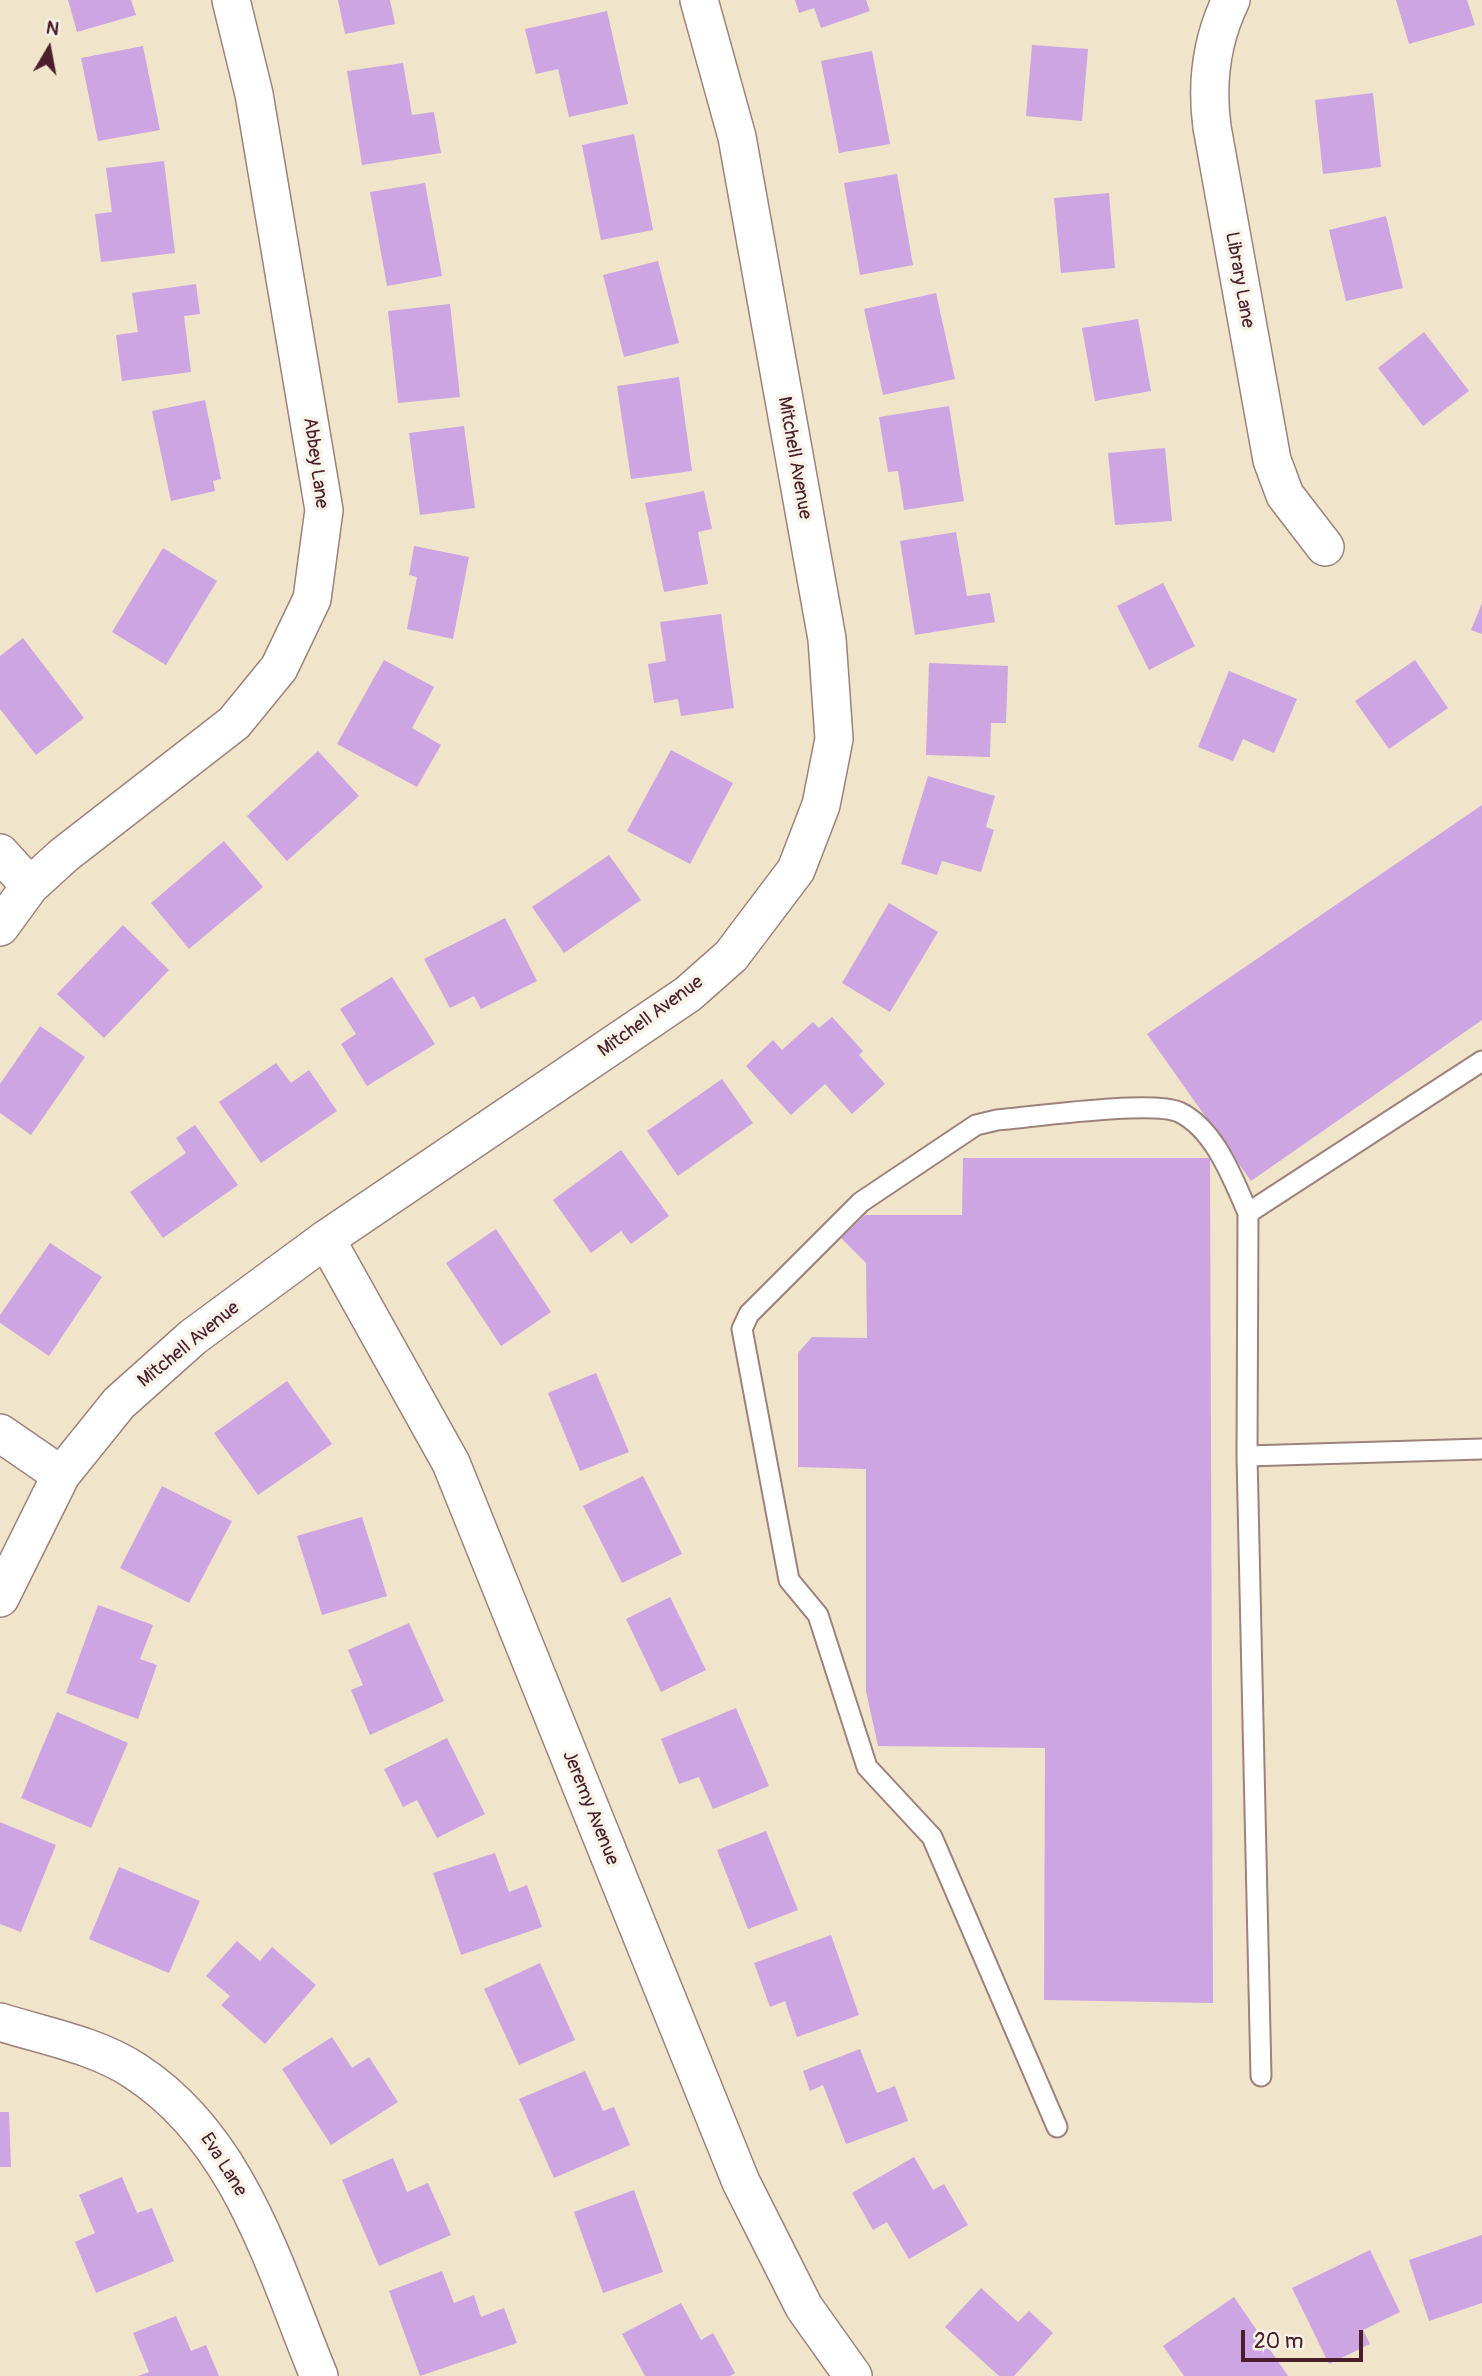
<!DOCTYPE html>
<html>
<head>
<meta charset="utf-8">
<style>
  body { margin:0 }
  #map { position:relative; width:1482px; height:2376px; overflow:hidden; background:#f0e5cb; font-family:Pangolin,sans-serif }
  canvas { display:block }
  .north { position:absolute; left:14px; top:14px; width:70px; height:70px; -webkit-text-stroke:5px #f7f3e8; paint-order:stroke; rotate:10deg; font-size:19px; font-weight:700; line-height:28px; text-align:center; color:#4a1f2b }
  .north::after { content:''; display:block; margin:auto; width:24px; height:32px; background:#4a1f2b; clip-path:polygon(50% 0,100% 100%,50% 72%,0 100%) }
  .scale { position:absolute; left:1241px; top:2330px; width:122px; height:32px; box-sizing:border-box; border:4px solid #4a1f2b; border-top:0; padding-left:9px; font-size:21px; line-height:24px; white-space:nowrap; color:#4a1f2b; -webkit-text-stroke:5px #f7f3e8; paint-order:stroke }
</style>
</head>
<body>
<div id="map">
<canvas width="1482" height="2376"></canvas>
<div class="north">N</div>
<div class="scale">20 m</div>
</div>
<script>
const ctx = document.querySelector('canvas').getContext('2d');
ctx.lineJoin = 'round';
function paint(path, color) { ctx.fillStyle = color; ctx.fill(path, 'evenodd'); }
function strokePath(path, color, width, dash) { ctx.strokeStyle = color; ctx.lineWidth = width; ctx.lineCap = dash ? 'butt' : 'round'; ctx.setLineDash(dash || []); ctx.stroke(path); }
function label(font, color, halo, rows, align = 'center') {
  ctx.font = font + ' Pangolin,sans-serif'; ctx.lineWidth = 7; ctx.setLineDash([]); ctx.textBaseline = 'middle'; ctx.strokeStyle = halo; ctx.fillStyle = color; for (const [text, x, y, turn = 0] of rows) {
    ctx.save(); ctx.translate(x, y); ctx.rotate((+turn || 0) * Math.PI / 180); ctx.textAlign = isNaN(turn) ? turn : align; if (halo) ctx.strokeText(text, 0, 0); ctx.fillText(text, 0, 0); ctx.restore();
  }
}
const building = new Path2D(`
  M 68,0 L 131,0 L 136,15 L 77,32 Z
  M 338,0 L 390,0 L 395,24 L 345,34 Z
  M 795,0 L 866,0 L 870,11 L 821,28 L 814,8 L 799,13 Z
  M 1396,0 L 1467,0 L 1475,25 L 1409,44 Z
  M 607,11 L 628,104 L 569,117 L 558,69 L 536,74 L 525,29 Z
  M 1032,45 L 1088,49 L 1082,121 L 1026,116 Z
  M 143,46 L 160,130 L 98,141 L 81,58 Z
  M 872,51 L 890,144 L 839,153 L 821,61 Z
  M 403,63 L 412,115 L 434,112 L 441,153 L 362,165 L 347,71 Z
  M 1373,93 L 1381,167 L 1323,174 L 1315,100 Z
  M 634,134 L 653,230 L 601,240 L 582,145 Z
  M 164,161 L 175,253 L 101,262 L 95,214 L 112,212 L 106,168 Z
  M 897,174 L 913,265 L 860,275 L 844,183 Z
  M 425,183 L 442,276 L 387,286 L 370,192 Z
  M 1109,193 L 1115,268 L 1061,273 L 1054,198 Z
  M 1386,216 L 1403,288 L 1346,301 L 1329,230 Z
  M 658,261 L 679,343 L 624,357 L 603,275 Z
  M 196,284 L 200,314 L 184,316 L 191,372 L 122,381 L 116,335 L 138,332 L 132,293 Z
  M 936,293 L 955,379 L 883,395 L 864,309 Z
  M 450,304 L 460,397 L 398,403 L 388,311 Z
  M 1138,319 L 1151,391 L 1095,401 L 1082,328 Z
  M 1424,332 L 1469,391 L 1423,426 L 1378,368 Z
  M 679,377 L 692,471 L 631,479 L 617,386 Z
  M 205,400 L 221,479 L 213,481 L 215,491 L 171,501 L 152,411 Z
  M 949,406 L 964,501 L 904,510 L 898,471 L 888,472 L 879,417 Z
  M 464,426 L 475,508 L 420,515 L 409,433 Z
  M 1165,448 L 1172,521 L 1115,525 L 1108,453 Z
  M 704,491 L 712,529 L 698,532 L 708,584 L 664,592 L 645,503 Z
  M 956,532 L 967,596 L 990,593 L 995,622 L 915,635 L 900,541 Z
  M 414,546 L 469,557 L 453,639 L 407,629 L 417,577 L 409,575 Z
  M 163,548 L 217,581 L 166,665 L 112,632 Z
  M 1163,583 L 1195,646 L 1149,670 L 1117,606 Z
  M 1482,603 L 1482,634 L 1471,630 Z
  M 721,614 L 734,708 L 681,716 L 678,699 L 654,703 L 648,664 L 666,661 L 660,622 Z
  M 23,638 L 84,718 L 36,755 L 0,709 L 0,656 Z
  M 384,660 L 434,687 L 412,728 L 441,745 L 417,787 L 337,744 Z
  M 1415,660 L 1448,708 L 1389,749 L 1355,701 Z
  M 929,663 L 1008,666 L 1006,723 L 991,723 L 990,757 L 926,755 Z
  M 1229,671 L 1297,699 L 1274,753 L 1243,739 L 1233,761 L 1198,747 Z
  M 671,750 L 733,783 L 690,864 L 627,831 Z
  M 318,751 L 359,796 L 287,861 L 247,816 Z
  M 928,776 L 995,796 L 986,827 L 994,830 L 981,872 L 942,861 L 937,875 L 901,864 Z
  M 1482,805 L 1482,1020 L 1251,1181 L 1147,1034 Z
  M 224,841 L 263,887 L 189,949 L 151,903 Z
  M 609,855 L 641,900 L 564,953 L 532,907 Z
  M 889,903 L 938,932 L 890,1012 L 842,983 Z
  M 505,918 L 537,981 L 481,1009 L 474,996 L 450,1008 L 424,959 Z
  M 123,925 L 169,970 L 104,1038 L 57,994 Z
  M 392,977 L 435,1044 L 367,1086 L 341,1044 L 356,1034 L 340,1009 Z
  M 832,1017 L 863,1051 L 859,1055 L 885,1084 L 852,1114 L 825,1084 L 791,1115 L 746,1066 L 773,1040 L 782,1050 L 813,1022 L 819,1028 Z
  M 40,1026 L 85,1057 L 31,1135 L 0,1113 L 0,1084 Z
  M 276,1063 L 291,1083 L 309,1070 L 337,1111 L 261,1163 L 219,1102 Z
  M 722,1079 L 753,1123 L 678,1176 L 647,1131 Z
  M 195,1125 L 238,1185 L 163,1238 L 130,1192 L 186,1153 L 176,1138 Z
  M 621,1150 L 669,1216 L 631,1244 L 621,1231 L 591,1253 L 553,1200 Z
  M 963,1158 L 1210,1158 L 1213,2003 L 1044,2000 L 1045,1748 L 878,1746 L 866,1691 L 866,1469 L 798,1467 L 798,1353 L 812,1337 L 867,1338 L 866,1263 L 841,1238 L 865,1215 L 962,1215 Z
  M 496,1229 L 551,1312 L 501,1346 L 446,1263 Z
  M 50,1243 L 102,1277 L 49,1356 L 0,1323 L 0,1315 Z
  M 596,1373 L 629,1452 L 580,1471 L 548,1393 Z
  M 287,1381 L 332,1444 L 258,1495 L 214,1433 Z
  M 643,1476 L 682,1554 L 622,1583 L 583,1506 Z
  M 162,1486 L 232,1521 L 189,1603 L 120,1568 Z
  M 362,1517 L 387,1596 L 322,1615 L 297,1536 Z
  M 670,1597 L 706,1670 L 661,1692 L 626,1619 Z
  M 98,1605 L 153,1625 L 140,1659 L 157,1665 L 138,1719 L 66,1693 Z
  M 409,1623 L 444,1701 L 370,1735 L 351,1690 L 363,1685 L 348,1650 Z
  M 736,1708 L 769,1786 L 713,1809 L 699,1777 L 679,1784 L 661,1739 Z
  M 57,1712 L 128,1743 L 91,1828 L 21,1798 Z
  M 447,1738 L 485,1814 L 437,1838 L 417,1800 L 403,1807 L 384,1769 Z
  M 0,1822 L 56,1845 L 21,1932 L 0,1924 Z
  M 766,1831 L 798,1910 L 748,1929 L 717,1850 Z
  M 495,1853 L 509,1892 L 527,1885 L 542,1927 L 461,1955 L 433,1873 Z
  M 119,1867 L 200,1901 L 169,1973 L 89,1939 Z
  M 831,1935 L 859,2015 L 797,2037 L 785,2001 L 770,2007 L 754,1963 Z
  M 237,1941 L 260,1961 L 272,1947 L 316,1985 L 265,2044 L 221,2005 L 230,1996 L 206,1976 Z
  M 540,1963 L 575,2040 L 519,2065 L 484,1989 Z
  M 332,2037 L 352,2068 L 369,2057 L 398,2102 L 331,2145 L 282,2069 Z
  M 860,2049 L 877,2093 L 895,2086 L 908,2121 L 846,2144 L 823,2085 L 810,2091 L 803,2071 Z
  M 585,2071 L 603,2111 L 614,2107 L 630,2145 L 554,2178 L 519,2099 Z
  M 0,2112 L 9,2112 L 11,2167 L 0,2167 Z
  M 914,2157 L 933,2190 L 944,2184 L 968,2225 L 909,2259 L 887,2222 L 873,2230 L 852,2193 Z
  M 393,2158 L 407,2192 L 428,2183 L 451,2235 L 379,2266 L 342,2180 Z
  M 122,2177 L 137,2213 L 152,2208 L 174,2261 L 96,2293 L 75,2242 L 95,2233 L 79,2195 Z
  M 634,2190 L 663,2272 L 603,2293 L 574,2212 Z
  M 1482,2235 L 1482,2303 L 1429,2321 L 1409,2260 Z
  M 1370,2250 L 1400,2312 L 1363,2330 L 1370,2344 L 1329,2364 L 1292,2288 Z
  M 442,2271 L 454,2303 L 474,2295 L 481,2317 L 504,2308 L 517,2343 L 420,2376 L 389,2291 Z
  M 981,2288 L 1018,2322 L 1029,2311 L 1053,2333 L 1014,2376 L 999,2376 L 945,2327 Z
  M 1234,2297 L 1288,2376 L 1184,2376 L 1163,2346 Z
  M 681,2303 L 701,2340 L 713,2333 L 735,2373 L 730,2376 L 645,2376 L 622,2334 Z
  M 176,2316 L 191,2351 L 206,2345 L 219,2376 L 138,2376 L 149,2372 L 133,2333 Z`);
const lane = new Path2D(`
  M 1247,1456 L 1482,1449
  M 1261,2076 L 1247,1456 L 1248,1213 L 1482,1061
  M 1057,2127 L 932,1837 L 867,1767 L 818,1615 L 789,1580 L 742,1329 L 749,1314 L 861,1202 L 976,1125 L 997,1120 C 1033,1117 1151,1100 1179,1112 C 1215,1129 1233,1179 1248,1213`);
const street = new Path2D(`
  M 1231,0 C 1211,41 1206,82 1212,127 L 1272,460 L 1285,495 L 1325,547
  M 0,853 L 30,886
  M 0,927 L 30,886 L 64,855 L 234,723 L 279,668 L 312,599 L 324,510 L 254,94 L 231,0
  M 326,1239 L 451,1463 L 741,2182 L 804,2307 L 853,2376
  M 0,1433 L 61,1475
  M 0,1598 L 61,1475 L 119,1403 L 193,1337 L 326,1239 L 688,994 L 731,956 L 796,870 L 821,805 L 834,739 L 827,639 L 737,137 L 699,0
  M 0,2022 C 44,2036 96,2045 135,2071 C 240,2139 274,2267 319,2376`);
const streetNames = [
  ["Library Lane",1239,280,80],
  ["Mitchell Avenue",794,458,80],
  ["Abbey Lane",315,463,82],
  ["Mitchell Avenue",651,1017,-36],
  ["Mitchell Avenue",189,1345,-39],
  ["Jeremy Avenue",590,1808,68],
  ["Eva Lane",223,2165,58]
];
paint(building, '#cca5e2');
strokePath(lane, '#9d827b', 23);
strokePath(street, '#9d827b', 40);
strokePath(lane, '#fff', 19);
strokePath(street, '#fff', 37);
label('19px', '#4a1f2b', '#f7f3e8', streetNames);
</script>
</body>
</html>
